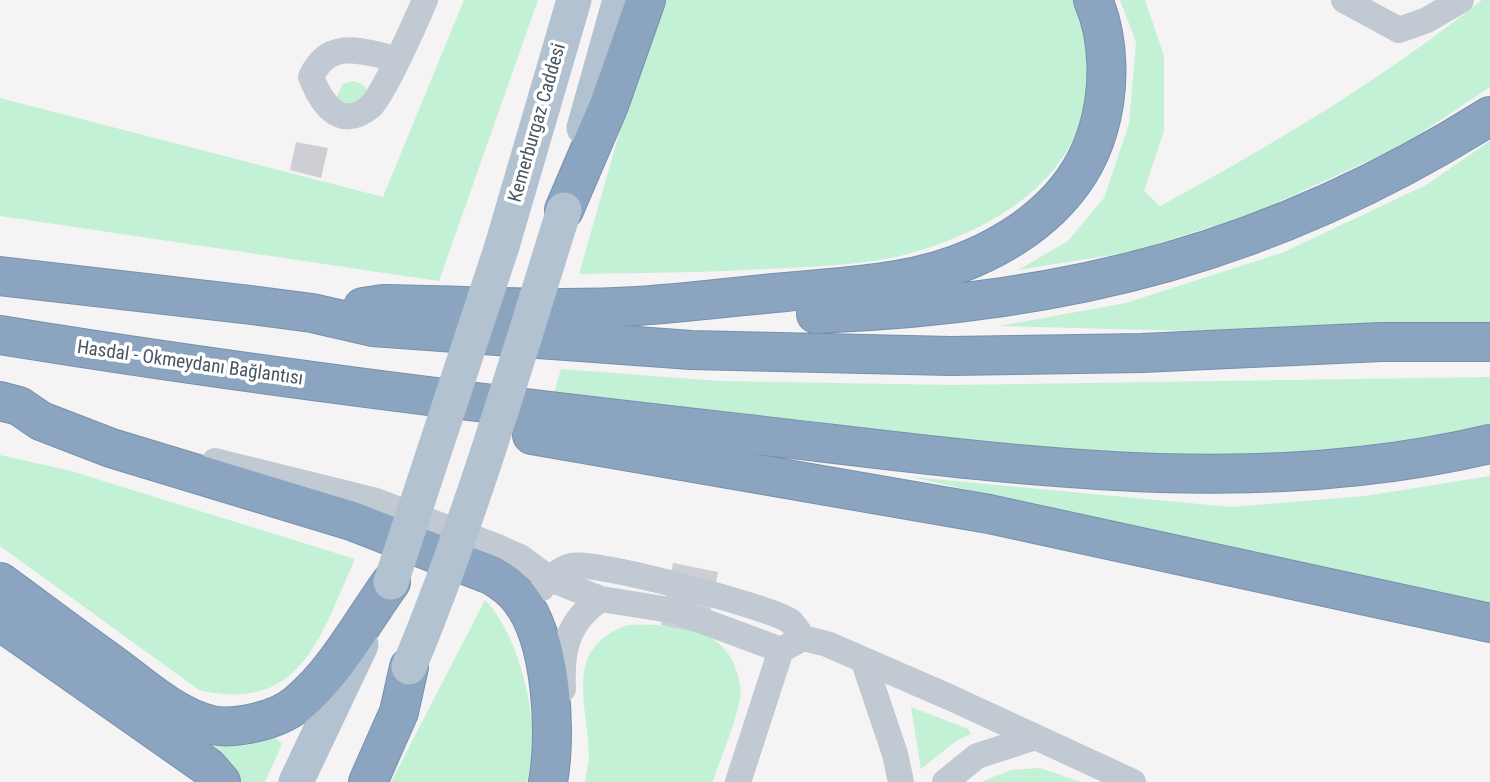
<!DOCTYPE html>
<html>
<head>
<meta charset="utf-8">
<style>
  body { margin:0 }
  canvas { display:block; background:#f5f3f3 }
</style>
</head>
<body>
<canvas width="1490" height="782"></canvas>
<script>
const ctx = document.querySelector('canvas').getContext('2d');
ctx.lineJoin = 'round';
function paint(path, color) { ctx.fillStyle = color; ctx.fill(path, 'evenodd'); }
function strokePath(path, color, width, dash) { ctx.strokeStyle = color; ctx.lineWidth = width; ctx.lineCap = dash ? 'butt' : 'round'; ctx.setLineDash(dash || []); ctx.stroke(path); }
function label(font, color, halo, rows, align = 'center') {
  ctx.font = font + ' "Roboto Condensed",sans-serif'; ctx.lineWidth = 7; ctx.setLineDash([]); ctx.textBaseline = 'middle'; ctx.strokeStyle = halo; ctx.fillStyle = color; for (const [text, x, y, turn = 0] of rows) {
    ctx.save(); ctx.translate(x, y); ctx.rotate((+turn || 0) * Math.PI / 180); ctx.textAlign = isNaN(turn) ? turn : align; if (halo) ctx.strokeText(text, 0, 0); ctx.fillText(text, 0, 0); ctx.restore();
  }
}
const green = new Path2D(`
  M 464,0 L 538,0 L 439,281 L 0,216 L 0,98 L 383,197 Z
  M 664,0 L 1075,0 C 1084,29 1093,63 1088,94 C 1073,185 989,231 908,254 C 870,264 826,266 787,268 C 718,272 648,273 579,274 L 646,39 Z
  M 1120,0 L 1145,0 L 1164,56 L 1164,131 L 1144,191 L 1160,206 C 1271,146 1383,79 1482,0 L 1490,0 L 1490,87 L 1403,145 L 1252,214 L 1131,252 L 1018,270 L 1068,241 L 1104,198 L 1129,124 L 1136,42 Z
  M 353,81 L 362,84 L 369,92 L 362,112 L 336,98 L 343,84 Z
  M 1490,141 L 1490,325 L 1397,322 L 1188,331 L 999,326 L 1126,303 L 1284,252 L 1426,185 Z
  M 561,369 L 719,381 L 953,385 L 1490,377 L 1490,426 L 1399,448 L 1249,461 L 1119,459 L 554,393 Z
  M 0,455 L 71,471 L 355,559 C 320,636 302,714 199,690 L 0,546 Z
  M 1490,476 L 1490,610 L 912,477 L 1231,507 L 1365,496 Z
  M 485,600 C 522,638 543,732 527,782 L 391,782 Z
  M 628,625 C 667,624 715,624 733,662 C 738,673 742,687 740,699 C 735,726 721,755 713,782 L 585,782 C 586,773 589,764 589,755 C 588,703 562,648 628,625 Z
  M 911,707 L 968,729 L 971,734 L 956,741 L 921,769 Z
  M 275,737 L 282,744 L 265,782 L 239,782 L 204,740 L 244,746 Z
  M 1040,768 L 1081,782 L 981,782 L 1011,770 Z`);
const building = new Path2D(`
  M 296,142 L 328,148 L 321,178 L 290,170 Z
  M 673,563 L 718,572 L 706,634 L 661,625 Z`);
const minor = new Path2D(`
  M 1344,0 L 1399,30 L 1427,20 L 1461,0
  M 397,59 C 363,52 329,37 311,77 C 321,102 339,132 370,107 C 383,96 417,19 425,0
  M 215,461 L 373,500 L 500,548 L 520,557 L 550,579 L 601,599 L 676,611 L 781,650
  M 542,588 C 549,579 560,569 571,566 C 593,560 770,607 790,621 C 795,625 799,633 803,638 L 781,650 L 738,782
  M 803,638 L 827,644 L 949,697 L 1133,782
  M 864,662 L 895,754 L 901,782
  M 563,689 C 561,651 567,621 601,599
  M 945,782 L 977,756 L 1036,737`);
const major = new Path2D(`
  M 584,128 L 620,0
  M 502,246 L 574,0
  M 296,782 L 361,645`);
const highway = new Path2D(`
  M 564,210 L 609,105 L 646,0
  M 0,276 L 251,305 L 312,313 L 373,327 L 691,350 L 951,356 L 1142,353 L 1381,342 L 1490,342
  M 363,307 L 383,304 C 468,305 554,311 638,306 C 687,303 737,296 786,292 C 848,286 915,284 973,258 C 1030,233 1080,192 1098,130 C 1110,90 1110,39 1093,0
  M 816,314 C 1069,304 1274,252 1490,116
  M 0,335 C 246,375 493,405 740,433 C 988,461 1243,503 1490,444
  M 0,401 L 19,406 L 41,421 L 111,448 L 352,521 L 491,575 C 503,582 512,588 520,599 C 552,639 557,733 548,782
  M 532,435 L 989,514 L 1490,623
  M 0,582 C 37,609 74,637 112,664 C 142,686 174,716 211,725 C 236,730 278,720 297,704 C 336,672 362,622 391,582
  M 0,621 L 208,767 L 221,782
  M 368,782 L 399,712 L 409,667`);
const majorBridge = new Path2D(`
  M 391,582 L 502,246
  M 409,667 C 471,518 516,363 564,210`);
const streetNames = [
  ["Kemerburgaz Caddesi",538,123,-74],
  ["Hasdal - Okmeydanı Bağlantısı",190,364,8]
];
paint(green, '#c3f1d5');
paint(building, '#cdcfd5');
strokePath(highway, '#7690ad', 40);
strokePath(minor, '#c1cad2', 26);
strokePath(major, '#b3c2d1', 35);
strokePath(highway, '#8ba5c1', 38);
strokePath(majorBridge, '#b3c2d1', 35);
label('19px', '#4a5661', '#fff', streetNames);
</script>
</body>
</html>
